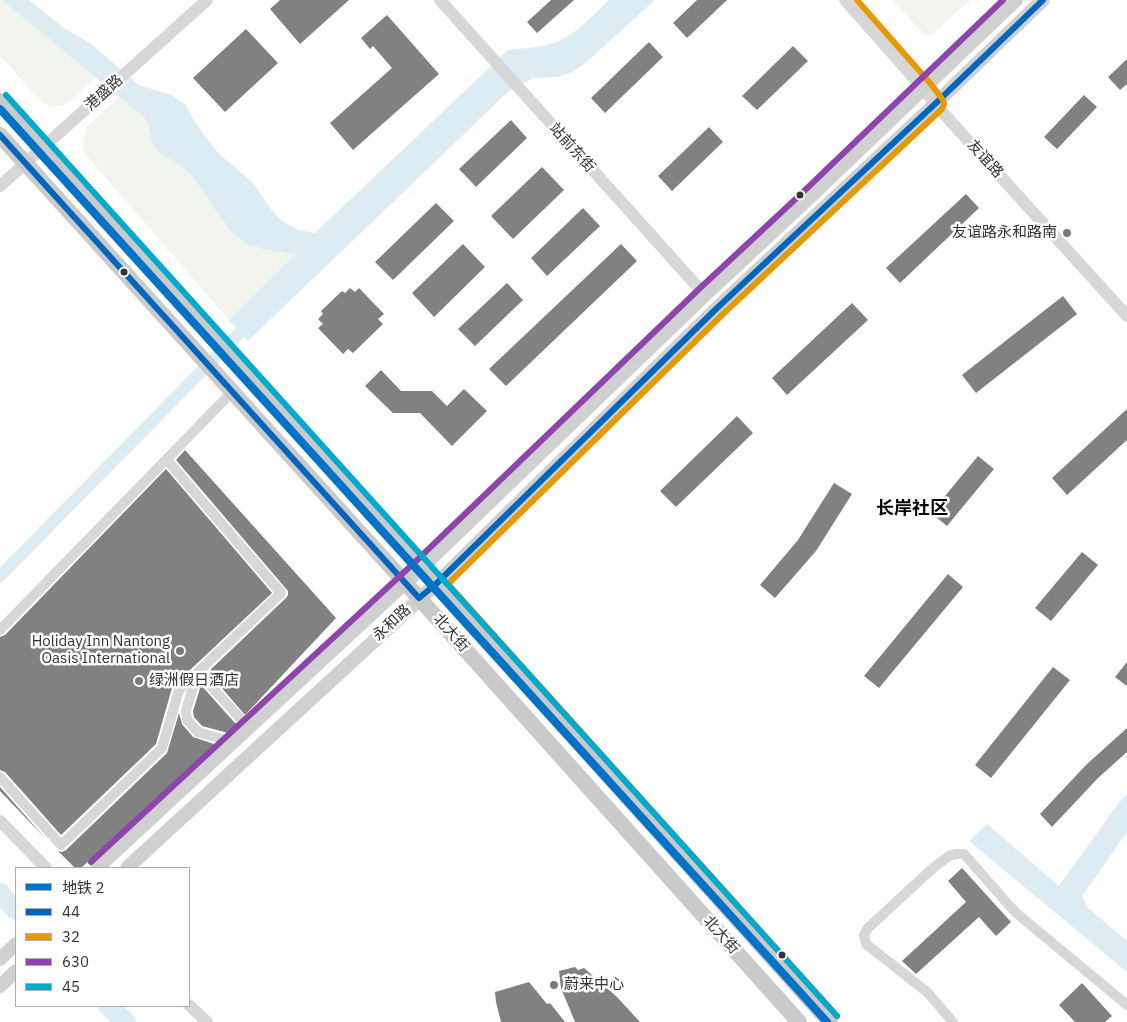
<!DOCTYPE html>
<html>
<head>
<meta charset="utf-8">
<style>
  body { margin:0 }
  #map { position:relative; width:1127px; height:1022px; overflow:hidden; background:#fff; font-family:"IBM Plex Sans","Noto Sans SC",sans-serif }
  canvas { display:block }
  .legend { position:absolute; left:15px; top:867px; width:175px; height:140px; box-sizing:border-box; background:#fff; border:1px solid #adadad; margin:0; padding:6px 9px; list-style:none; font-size:15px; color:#333 }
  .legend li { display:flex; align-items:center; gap:10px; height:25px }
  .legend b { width:25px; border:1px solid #adadad }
</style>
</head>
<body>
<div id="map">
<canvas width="1127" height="1022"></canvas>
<ul class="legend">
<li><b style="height:6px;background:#0072c8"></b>地铁 2</li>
<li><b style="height:6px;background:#0065bd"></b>44</li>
<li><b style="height:6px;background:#e39a05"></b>32</li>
<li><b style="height:6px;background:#8e44ad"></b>630</li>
<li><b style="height:6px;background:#00a9ce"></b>45</li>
</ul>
</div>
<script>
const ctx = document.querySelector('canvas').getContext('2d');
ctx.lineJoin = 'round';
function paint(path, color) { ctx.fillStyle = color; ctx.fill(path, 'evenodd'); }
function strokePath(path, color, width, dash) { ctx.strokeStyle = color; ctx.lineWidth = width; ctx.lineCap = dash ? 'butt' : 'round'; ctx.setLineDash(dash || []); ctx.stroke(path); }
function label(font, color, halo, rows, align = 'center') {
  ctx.font = font + ' "IBM Plex Sans","Noto Sans SC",sans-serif'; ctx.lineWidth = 5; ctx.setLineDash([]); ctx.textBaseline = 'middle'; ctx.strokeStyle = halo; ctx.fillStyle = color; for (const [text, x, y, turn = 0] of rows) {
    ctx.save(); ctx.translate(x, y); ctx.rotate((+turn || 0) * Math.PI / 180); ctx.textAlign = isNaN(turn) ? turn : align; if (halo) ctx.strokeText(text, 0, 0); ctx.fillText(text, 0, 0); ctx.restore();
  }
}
const green = new Path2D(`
  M 0,0 L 2,0 L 76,61 L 96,77 L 69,102 L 63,105 L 53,107 L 42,102 L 0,56 Z
  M 893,0 L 970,0 L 934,33 L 929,36 L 924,35 Z
  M 120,96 L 126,103 L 132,107 L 141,115 L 148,123 L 151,140 L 163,155 L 184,168 L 191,175 L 205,194 L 228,228 L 247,245 L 277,252 L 296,254 L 229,320 L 85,154 C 81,146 84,135 87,127 Z`);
const water = new Path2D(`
  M 2,0 L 29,0 L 64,28 L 91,44 L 139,85 L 171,95 L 186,105 L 192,117 L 204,135 L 218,153 L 253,183 L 270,208 L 282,221 L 298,230 L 315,233 L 508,50 C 523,48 539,48 554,43 C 576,35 593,15 609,0 L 655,0 L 583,65 L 570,73 L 557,77 L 533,78 L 509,91 L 248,341 L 229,320 L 296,254 L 277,252 L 247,245 L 228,228 L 205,194 L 191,175 L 184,168 L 163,155 L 155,148 L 151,140 L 148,123 L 141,115 Z
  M 1127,794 L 1127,832 L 1082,896 L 1086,906 L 1127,941 L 1127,972 L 969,841 L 987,824 L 1059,886 L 1120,801 Z`);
const canal = new Path2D(`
  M 0,576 L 251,321`);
const river = new Path2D(`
  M 0,893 L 16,910
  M 108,1006 L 126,1022`);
const building = new Path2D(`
  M 280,0 L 349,0 L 300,44 L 270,9 Z
  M 551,0 L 574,0 L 537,33 L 527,22 Z
  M 697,0 L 727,0 L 687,38 L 673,23 Z
  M 387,15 L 439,74 L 353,150 L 330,123 L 392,68 L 373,46 L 370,49 L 361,38 Z
  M 246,29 L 278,63 L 225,112 L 193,78 Z
  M 649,42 L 663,57 L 605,113 L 591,98 Z
  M 793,46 L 808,61 L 757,110 L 742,96 Z
  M 1127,59 L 1127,84 L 1120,90 L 1108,77 Z
  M 1084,95 L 1097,107 L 1057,149 L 1044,137 Z
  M 511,120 L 527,138 L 476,187 L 459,169 Z
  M 709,127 L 723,142 L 672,191 L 658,176 Z
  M 542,167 L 564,190 L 513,239 L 491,216 Z
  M 966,194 L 979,208 L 900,283 L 886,268 Z
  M 436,203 L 454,221 L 393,280 L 375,262 Z
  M 583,208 L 600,226 L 547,276 L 531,258 Z
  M 463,244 L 485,267 L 434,317 L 412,293 Z
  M 621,244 L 637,261 L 506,386 L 489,369 Z
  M 507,283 L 523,300 L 475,346 L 458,329 Z
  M 350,288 L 355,292 L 359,288 L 384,314 L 378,319 L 383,324 L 353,353 L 348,349 L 343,354 L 318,328 L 323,324 L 318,319 L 323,314 L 321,311 L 342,291 L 345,293 Z
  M 1063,296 L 1077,314 L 976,393 L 962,375 Z
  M 852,303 L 868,320 L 787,395 L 772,378 Z
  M 381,370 L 401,391 L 432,391 L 447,406 L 464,389 L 487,411 L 452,446 L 420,413 L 393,413 L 365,386 Z
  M 1127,409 L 1127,440 L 1067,495 L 1052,478 Z
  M 737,416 L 753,433 L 676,507 L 660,491 Z
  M 185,450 L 336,618 L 245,715 L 208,672 L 286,598 L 288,595 L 288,591 L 176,460 Z
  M 978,456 L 994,469 L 947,526 L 931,513 Z
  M 166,469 L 272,593 L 174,685 L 172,688 L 156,744 L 61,835 L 5,772 L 0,770 L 0,637 L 5,635 Z
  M 834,483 L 852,494 L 816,551 L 775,598 L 760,585 L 798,540 Z
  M 1082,552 L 1098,565 L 1051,621 L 1035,608 Z
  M 948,574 L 963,587 L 879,688 L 864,676 Z
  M 1127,662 L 1127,686 L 1115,677 Z
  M 1053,667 L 1070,680 L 991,778 L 975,765 Z
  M 201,685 L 234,722 L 237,724 L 228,733 L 202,726 L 194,717 L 193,711 Z
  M 179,713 L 182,724 L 193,737 L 217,745 L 81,868 L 75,868 L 58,851 L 62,852 L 66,850 L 167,753 Z
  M 1127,728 L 1127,752 L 1098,778 L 1052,827 L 1040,814 L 1086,765 Z
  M 0,787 L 46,839 L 0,791 Z
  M 962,868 L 1011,922 L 996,936 L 979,917 L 916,974 L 902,961 L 966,902 L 948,881 Z
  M 575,967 L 578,970 L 584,968 L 617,997 L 640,1022 L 575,1022 L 561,988 L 559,971 Z
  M 529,982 L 547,1004 L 550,1003 L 565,1022 L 501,1022 L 496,1002 L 495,992 Z
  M 1082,983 L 1112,1016 L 1105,1022 L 1075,1022 L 1059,1005 Z`);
const minor = new Path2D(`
  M 0,630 L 232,392
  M 198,672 L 186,710 L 187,720 L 198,732 L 233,742
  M 198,672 L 239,717
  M 0,777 L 61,845 L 162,748 L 179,690 L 281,593 L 167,460
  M 953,1022 L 927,992 L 866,944 L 864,935 L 868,928 L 933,868 L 949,856 L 956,854 L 964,854 L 1015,912 L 1127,1005`);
const tertiary = new Path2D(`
  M 440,0 L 705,295
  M 845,0 L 923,88 L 935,104 L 1127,316
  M 0,186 L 207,0
  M 0,821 L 46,868
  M 189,1005 L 207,1022`);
const secondary = new Path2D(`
  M 97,868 L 421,568 L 705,295 L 808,199 L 1016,0
  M 127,868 L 436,584 L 716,309 L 935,104 L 1043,0
  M 0,959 L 16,944
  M 0,986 L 16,971`);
const primary = new Path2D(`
  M 0,101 L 306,440 L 387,531 L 436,584 L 830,1022
  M 0,135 L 419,598 L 799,1022`);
const bus1 = new Path2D(`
  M 0,135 L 419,598 L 436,584 L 716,309 L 935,104 L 1043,0`);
const bus2 = new Path2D(`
  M 837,1016 L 448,584 L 722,315 L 942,109 L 944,104 L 943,100 L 930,83 L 857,0`);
const bus3 = new Path2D(`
  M 91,862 L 415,562 L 699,289 L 802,193 L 1003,0`);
const bus4 = new Path2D(`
  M 6,95 L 837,1016`);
const metro1 = new Path2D(`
  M 0,109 L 827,1022`);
const markers = [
  [800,195,4.5,"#333"],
  [1067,233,5,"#7a7a7a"],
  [124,272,4.5,"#333"],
  [180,651,5,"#7a7a7a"],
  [139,681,5,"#7a7a7a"],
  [782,955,4.5,"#333"],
  [554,985,5,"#7a7a7a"]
];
const streetNames = [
  ["港盛路",104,93,-42],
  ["站前东街",572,148,48],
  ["友谊路",985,159,48],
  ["永和路",392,623,-43],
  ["北大街",451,633,48],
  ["北大街",721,935,48]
];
const poiNames = [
  ["友谊路永和路南",1057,233],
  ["Holiday Inn Nantong",170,642],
  ["Oasis International",170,659],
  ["绿洲假日酒店",149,681,"left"],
  ["蔚来中心",564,985,"left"]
];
const quarterNames = [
  ["长岸社区",912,509]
];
paint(green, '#f1f5ed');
paint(water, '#ddebf3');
strokePath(canal, '#ddebf3', 12);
strokePath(river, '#ddebf3', 20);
paint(building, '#818181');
strokePath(minor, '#d7d7d7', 10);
strokePath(tertiary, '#d7d7d7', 12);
strokePath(secondary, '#d0d0d0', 14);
strokePath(primary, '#cacaca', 16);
strokePath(bus1, '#0065bd', 6);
strokePath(bus2, '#e39a05', 6);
strokePath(bus3, '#8e44ad', 6);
strokePath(bus4, '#00a9ce', 6);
strokePath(metro1, '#0072c8', 8);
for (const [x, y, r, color] of markers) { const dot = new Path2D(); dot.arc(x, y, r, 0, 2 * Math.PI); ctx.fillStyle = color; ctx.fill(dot); strokePath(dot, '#fff', 2); }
label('15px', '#333', '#fff', streetNames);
label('15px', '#333', '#fff', poiNames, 'right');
label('bold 18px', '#000', '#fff', quarterNames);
</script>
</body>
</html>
